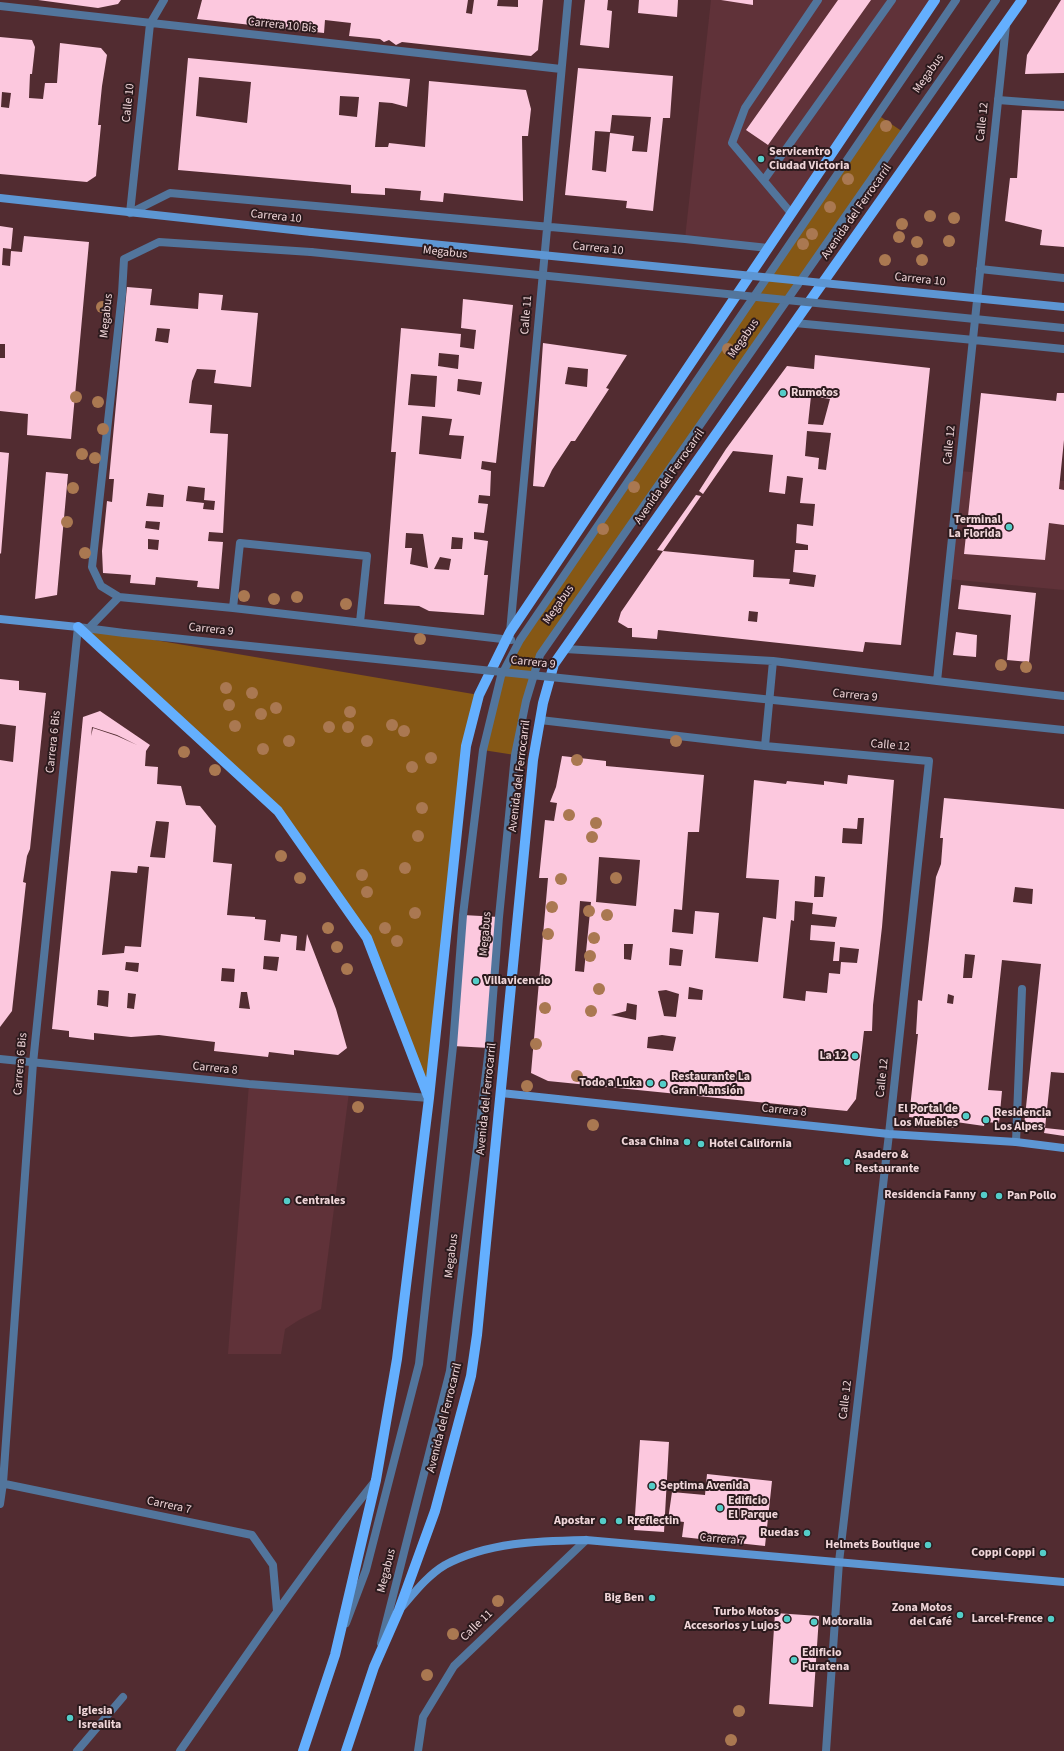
<!DOCTYPE html>
<html>
<head>
<meta charset="utf-8">
<style>
  body { margin:0 }
  canvas { display:block; background:#522c31 }
</style>
</head>
<body>
<canvas width="1064" height="1751"></canvas>
<script>
const ctx = document.querySelector('canvas').getContext('2d');
ctx.lineJoin = 'round';
function paint(path, color) { ctx.fillStyle = color; ctx.fill(path, 'evenodd'); }
function strokePath(path, color, width, dash) { ctx.strokeStyle = color; ctx.lineWidth = width; ctx.lineCap = dash ? 'butt' : 'round'; ctx.setLineDash(dash || []); ctx.stroke(path); }
function label(font, color, halo, rows, align = 'center') {
  ctx.font = font + ' "Source Sans 3",sans-serif'; ctx.lineWidth = 4; ctx.setLineDash([]); ctx.textBaseline = 'middle'; ctx.strokeStyle = halo; ctx.fillStyle = color; for (const [text, x, y, turn = 0] of rows) {
    ctx.save(); ctx.translate(x, y); ctx.rotate((+turn || 0) * Math.PI / 180); ctx.textAlign = isNaN(turn) ? turn : align; if (halo) ctx.strokeText(text, 0, 0); ctx.fillText(text, 0, 0); ctx.restore();
  }
}
const built = new Path2D(`
  M 711,0 L 935,0 L 768,248 L 685,239 Z
  M 960,471 L 1064,481 L 1064,590 L 948,579 Z
  M 249,1084 L 349,1092 L 321,1309 L 299,1320 L 285,1329 L 281,1354 L 228,1354 Z`);
const green = new Path2D(`
  M 878,115 L 903,132 L 540,655 L 515,755 L 483,750 L 495,697 L 520,640 Z
  M 78,627 L 479,695 L 466,746 L 429,1098 L 367,938 L 278,811 Z`);
const building = new Path2D(`
  M 38,0 L 121,0 L 118,4 L 98,8 Z
  M 202,0 L 468,0 L 466,13 L 472,14 L 474,0 L 498,0 L 497,6 L 518,7 L 518,0 L 543,0 L 538,50 L 531,56 L 402,42 L 396,45 L 389,40 L 384,42 L 380,39 L 349,36 L 351,23 L 325,20 L 324,33 L 197,19 Z
  M 585,0 L 608,0 L 607,10 L 612,11 L 609,48 L 580,45 Z
  M 639,0 L 678,0 L 677,17 L 638,13 Z
  M 721,0 L 753,0 L 753,5 Z
  M 838,0 L 871,0 L 768,145 L 746,130 Z
  M 1061,0 L 1064,0 L 1064,73 L 1025,74 L 1027,55 Z
  M 0,37 L 32,40 L 35,47 L 32,74 L 30,74 L 29,98 L 43,99 L 45,83 L 57,83 L 60,43 L 101,48 L 107,55 L 102,86 L 98,125 L 101,125 L 96,176 L 87,182 L 0,174 ZM 2,92 L 11,93 L 9,108 L 1,107 Z
  M 188,58 L 410,79 L 407,107 L 392,103 L 379,102 L 375,147 L 388,147 L 389,143 L 425,147 L 429,81 L 526,90 L 531,109 L 528,136 L 522,136 L 523,201 L 444,193 L 443,202 L 420,200 L 421,191 L 385,188 L 385,195 L 351,193 L 351,185 L 178,170 ZM 199,77 L 251,82 L 247,123 L 196,116 ZM 340,96 L 359,97 L 357,117 L 339,115 Z
  M 578,68 L 673,76 L 670,118 L 663,118 L 653,211 L 626,208 L 627,201 L 565,195 ZM 612,115 L 651,117 L 647,152 L 632,151 L 634,136 L 610,133 L 606,172 L 592,170 L 595,131 L 610,132 Z
  M 1022,110 L 1064,111 L 1064,247 L 1040,245 L 1042,230 L 1005,221 L 1010,178 L 1017,178 Z
  M 0,226 L 13,228 L 11,249 L 3,248 L 2,265 L 10,266 L 11,251 L 22,252 L 24,236 L 89,242 L 71,439 L 27,435 L 28,414 L 0,411 L 0,358 L 5,358 L 5,344 L 0,344 Z
  M 127,287 L 152,289 L 150,305 L 198,309 L 199,293 L 223,295 L 221,310 L 258,313 L 251,387 L 214,383 L 216,370 L 197,369 L 192,381 L 189,403 L 212,405 L 210,433 L 228,434 L 223,533 L 209,532 L 208,541 L 223,542 L 219,589 L 197,587 L 198,581 L 156,577 L 155,585 L 130,583 L 131,575 L 103,573 L 102,551 L 107,501 L 112,502 L 114,479 L 109,479 ZM 157,328 L 170,329 L 168,343 L 155,341 ZM 188,486 L 205,488 L 204,500 L 215,501 L 214,510 L 203,509 L 204,503 L 186,501 ZM 148,493 L 164,495 L 163,507 L 146,506 ZM 146,521 L 160,522 L 159,530 L 145,528 ZM 148,539 L 159,540 L 158,550 L 148,549 Z
  M 463,299 L 513,305 L 496,463 L 482,461 L 481,469 L 491,471 L 490,496 L 479,495 L 478,503 L 488,504 L 484,533 L 474,532 L 474,539 L 488,541 L 484,575 L 488,575 L 484,615 L 429,611 L 419,606 L 384,604 L 396,452 L 391,452 L 401,328 L 461,334 L 460,347 L 474,349 L 476,330 L 461,328 ZM 439,353 L 459,355 L 458,369 L 438,366 ZM 411,374 L 437,376 L 435,407 L 408,405 ZM 458,379 L 482,382 L 480,395 L 457,391 ZM 422,416 L 452,419 L 449,435 L 464,436 L 461,459 L 419,454 ZM 406,533 L 423,534 L 428,568 L 410,564 L 412,548 L 405,548 ZM 452,537 L 463,538 L 462,549 L 451,549 ZM 440,557 L 451,559 L 449,570 L 434,569 Z
  M 543,343 L 627,355 L 606,388 L 609,389 L 575,441 L 571,441 L 552,470 L 544,487 L 533,486 ZM 568,367 L 588,369 L 587,387 L 565,384 Z
  M 815,355 L 930,368 L 901,645 L 865,642 L 863,652 L 658,630 L 657,639 L 632,637 L 632,628 L 628,628 L 618,622 L 621,612 L 663,551 L 657,550 L 696,495 L 701,496 L 663,551 L 754,560 L 753,577 L 790,579 L 789,584 L 814,587 L 816,575 L 793,572 L 795,550 L 808,550 L 808,545 L 796,543 L 797,524 L 813,526 L 815,504 L 800,503 L 803,478 L 787,476 L 785,494 L 769,492 L 773,455 L 733,451 L 703,494 L 699,491 L 726,449 L 787,366 L 814,369 ZM 811,396 L 830,399 L 823,425 L 808,424 ZM 807,431 L 831,433 L 826,470 L 818,469 L 819,458 L 805,456 ZM 749,611 L 758,612 L 757,622 L 748,621 Z
  M 981,393 L 1056,401 L 1057,393 L 1064,393 L 1064,440 L 1059,489 L 1064,490 L 1064,525 L 1049,523 L 1045,560 L 964,554 Z
  M 0,452 L 9,453 L 1,554 L 0,553 Z
  M 46,472 L 68,474 L 57,595 L 35,599 Z
  M 961,585 L 1036,593 L 1029,662 L 1007,660 L 1011,615 L 958,609 Z
  M 956,632 L 977,635 L 976,657 L 953,655 Z
  M 0,679 L 19,681 L 19,690 L 46,693 L 30,849 L 27,856 L 23,882 L 26,883 L 12,1011 L 0,1027 L 0,760 L 13,762 L 16,726 L 0,724 Z
  M 100,711 L 150,745 L 146,751 L 145,766 L 158,767 L 157,784 L 181,786 L 186,805 L 200,806 L 216,826 L 213,862 L 232,864 L 227,915 L 255,917 L 255,919 L 266,920 L 264,940 L 280,942 L 281,934 L 297,936 L 296,950 L 305,951 L 307,934 L 336,1009 L 347,1048 L 338,1055 L 294,1050 L 294,1055 L 269,1052 L 268,1057 L 214,1051 L 215,1042 L 159,1035 L 131,1037 L 94,1033 L 94,1040 L 69,1037 L 69,1031 L 52,1029 L 83,717 ZM 92,727 L 117,735 L 137,745 L 117,736 L 93,728 L 91,736 ZM 156,821 L 169,822 L 165,858 L 150,857 ZM 138,866 L 149,867 L 141,947 L 125,946 L 124,953 L 102,955 L 111,871 L 137,873 ZM 264,956 L 279,957 L 277,971 L 263,969 ZM 126,962 L 139,963 L 138,972 L 125,970 ZM 222,968 L 235,969 L 234,982 L 221,981 ZM 98,990 L 109,991 L 108,1007 L 97,1005 ZM 241,992 L 247,992 L 250,1009 L 239,1008 ZM 128,993 L 136,994 L 134,1009 L 127,1008 Z
  M 562,756 L 606,761 L 606,766 L 704,775 L 699,832 L 688,832 L 682,910 L 674,909 L 672,932 L 693,934 L 695,911 L 719,913 L 715,958 L 758,962 L 763,917 L 776,919 L 779,880 L 746,878 L 754,780 L 786,784 L 787,781 L 824,785 L 824,781 L 847,784 L 848,775 L 894,780 L 882,927 L 873,1005 L 872,1031 L 864,1031 L 856,1099 L 847,1111 L 548,1081 L 531,1073 L 548,878 L 539,878 L 545,820 L 554,821 L 557,803 L 550,802 L 556,787 ZM 858,818 L 864,818 L 862,844 L 842,843 L 843,828 L 857,829 ZM 599,857 L 640,860 L 636,906 L 596,902 ZM 815,876 L 825,877 L 823,897 L 814,897 ZM 580,901 L 591,902 L 584,972 L 575,971 ZM 795,901 L 813,903 L 812,914 L 837,917 L 835,927 L 811,925 L 810,940 L 835,942 L 833,961 L 839,961 L 840,947 L 859,949 L 857,963 L 841,962 L 840,974 L 829,973 L 827,993 L 806,991 L 805,1001 L 783,998 L 791,920 L 794,921 ZM 624,944 L 633,944 L 631,960 L 624,959 ZM 670,948 L 683,950 L 681,966 L 669,965 ZM 689,987 L 703,990 L 702,1000 L 688,999 ZM 666,990 L 679,994 L 676,1017 L 664,1016 L 658,991 ZM 627,1003 L 637,1005 L 636,1020 L 611,1015 L 626,1011 ZM 662,1035 L 676,1037 L 673,1051 L 647,1048 L 648,1037 Z
  M 944,798 L 1064,809 L 1064,1073 L 1051,1072 L 1045,1128 L 1024,1126 L 1041,964 L 1002,960 L 988,1090 L 1002,1091 L 999,1123 L 985,1122 L 984,1126 L 956,1122 L 955,1128 L 933,1126 L 933,1119 L 909,1117 L 918,1034 L 916,1034 L 918,1000 L 922,1001 L 936,877 L 941,864 L 943,838 L 940,838 ZM 1015,887 L 1033,889 L 1032,904 L 1013,902 ZM 965,954 L 975,955 L 972,978 L 963,978 ZM 948,994 L 954,996 L 953,1004 L 947,1003 Z
  M 463,915 L 499,917 L 489,1048 L 453,1046 Z
  M 1045,1128 L 1064,1130 L 1064,1136 L 1044,1133 Z
  M 640,1440 L 669,1442 L 664,1532 L 634,1530 Z
  M 707,1474 L 772,1481 L 765,1546 L 682,1537 L 684,1522 L 668,1520 L 672,1492 L 705,1495 Z
  M 775,1613 L 819,1616 L 813,1707 L 769,1704 Z`);
const service = new Path2D(`
  M 998,100 L 1064,105
  M 764,180 L 892,0
  M 791,213 L 732,143 L 745,108 L 818,0
  M 311,252 L 159,242 L 124,259 L 122,294 L 92,567 L 101,586 L 119,597 L 233,608 L 511,640
  M 233,608 L 240,543 L 367,556 L 360,622
  M 89,628 L 119,597
  M 1016,1142 L 1022,989
  M 346,1623 L 366,1570 L 419,1364 L 453,1046 L 463,915 L 483,750 L 501,676 L 520,640 L 956,0
  M 381,1643 L 450,1371 L 489,1048 L 499,917 L 515,755 L 526,701 L 540,655 L 996,0`);
const pedestrian = new Path2D(`
  M 795,323 L 974,340
  M 540,720 L 765,746`);
const minor = new Path2D(`
  M 0,6 L 561,69
  M 130,213 L 170,193 L 685,239 L 768,248
  M 130,213 L 150,24 L 164,0
  M 980,269 L 1064,278
  M 974,340 L 1064,349
  M 510,632 L 568,0
  M 565,649 L 773,661
  M 937,681 L 1064,696
  M 0,1059 L 249,1084 L 429,1098
  M 0,1483 L 252,1535 L 273,1565 L 277,1611
  M 0,1504 L 3,1483 L 33,1063 L 78,627 L 124,633
  M 77,1751 L 123,1697
  M 180,1751 C 244,1659 306,1567 376,1480
  M 418,1751 L 423,1717 L 454,1666 L 586,1540
  M 826,1751 L 839,1562 L 889,1134 L 929,761 L 765,746 L 773,661 L 937,681 L 1006,25`);
const secondary = new Path2D(`
  M 0,198 L 311,232
  M 0,619 L 78,627
  M 501,1093 L 889,1134 L 1016,1142 L 1064,1148
  M 401,1608 C 414,1593 428,1575 445,1565 C 488,1542 538,1541 586,1540 L 1064,1582`);
const primary = new Path2D(`
  M 78,627 L 278,811 L 367,938 L 428,1096
  M 303,1751 L 335,1655 L 376,1480 L 397,1359 L 429,1098 L 466,746 L 479,695 L 510,632 L 935,0
  M 346,1751 L 374,1667 L 399,1610 L 435,1511 L 471,1376 L 477,1335 L 533,760 L 543,703 L 554,664 L 1022,0`);
const serviceBridge = new Path2D(`
  M 311,252 L 1064,328`);
const minorBridge = new Path2D(`
  M 124,633 L 1064,730`);
const secondaryBridge = new Path2D(`
  M 311,232 L 1064,307`);
const trees = [
  [886,126],
  [848,179],
  [830,207],
  [930,216],
  [954,218],
  [902,224],
  [812,234],
  [899,237],
  [949,241],
  [917,242],
  [803,244],
  [885,260],
  [922,260],
  [102,307],
  [728,349],
  [76,397],
  [98,402],
  [103,429],
  [82,454],
  [95,458],
  [634,487],
  [73,488],
  [67,522],
  [603,529],
  [85,553],
  [244,596],
  [297,597],
  [274,599],
  [346,604],
  [420,639],
  [1001,665],
  [1026,667],
  [226,688],
  [252,693],
  [229,705],
  [276,708],
  [350,712],
  [261,714],
  [392,725],
  [235,726],
  [329,727],
  [348,727],
  [404,731],
  [289,741],
  [367,741],
  [676,741],
  [263,749],
  [184,752],
  [431,758],
  [577,760],
  [412,767],
  [215,770],
  [422,808],
  [569,815],
  [596,823],
  [418,836],
  [592,837],
  [281,856],
  [405,868],
  [362,875],
  [300,878],
  [616,878],
  [561,879],
  [367,892],
  [552,907],
  [589,911],
  [415,913],
  [607,915],
  [328,928],
  [385,928],
  [548,934],
  [594,938],
  [397,941],
  [337,947],
  [590,956],
  [347,969],
  [599,989],
  [545,1008],
  [591,1011],
  [536,1044],
  [577,1076],
  [527,1086],
  [358,1107],
  [593,1125],
  [498,1601],
  [453,1634],
  [427,1675],
  [739,1711],
  [731,1740]
];
const markers = [
  [761,159,4,"#54cdc8"],
  [783,393,4,"#54cdc8"],
  [1009,527,4,"#54cdc8"],
  [476,981,4,"#54cdc8"],
  [855,1056,4,"#54cdc8"],
  [650,1083,4,"#54cdc8"],
  [663,1084,4,"#54cdc8"],
  [966,1116,4,"#54cdc8"],
  [986,1120,4,"#54cdc8"],
  [687,1142,4,"#54cdc8"],
  [701,1144,4,"#54cdc8"],
  [847,1162,4,"#54cdc8"],
  [984,1195,4,"#54cdc8"],
  [999,1196,4,"#54cdc8"],
  [287,1201,4,"#54cdc8"],
  [652,1486,4,"#54cdc8"],
  [720,1508,4,"#54cdc8"],
  [603,1521,4,"#54cdc8"],
  [619,1521,4,"#54cdc8"],
  [807,1533,4,"#54cdc8"],
  [928,1545,4,"#54cdc8"],
  [1043,1553,4,"#54cdc8"],
  [652,1598,4,"#54cdc8"],
  [960,1615,4,"#54cdc8"],
  [787,1619,4,"#54cdc8"],
  [1051,1619,4,"#54cdc8"],
  [814,1622,4,"#54cdc8"],
  [794,1660,4,"#54cdc8"],
  [70,1718,4,"#54cdc8"]
];
const streetNames = [
  ["Carrera 10 Bis",282,26,6],
  ["Megabus",929,74,-55],
  ["Calle 10",129,103,-84],
  ["Calle 12",983,122,-84],
  ["Avenida del Ferrocarril",857,212,-55],
  ["Carrera 10",276,217,6],
  ["Carrera 10",598,249,6],
  ["Megabus",445,253,6],
  ["Carrera 10",920,280,6],
  ["Calle 11",527,315,-85],
  ["Megabus",107,316,-84],
  ["Megabus",744,339,-55],
  ["Calle 12",950,445,-84],
  ["Avenida del Ferrocarril",670,477,-55],
  ["Megabus",559,605,-55],
  ["Carrera 9",211,630,6],
  ["Carrera 9",533,663,6],
  ["Carrera 9",855,696,6],
  ["Carrera 6 Bis",54,742,-84],
  ["Calle 12",890,746,5],
  ["Avenida del Ferrocarril",520,776,-83],
  ["Megabus",486,934,-85],
  ["Carrera 6 Bis",21,1064,-85],
  ["Carrera 8",215,1069,6],
  ["Calle 12",883,1078,-84],
  ["Avenida del Ferrocarril",487,1099,-84],
  ["Carrera 8",784,1111,6],
  ["Megabus",452,1256,-83],
  ["Calle 12",846,1400,-83],
  ["Avenida del Ferrocarril",445,1418,-76],
  ["Carrera 7",169,1506,12],
  ["Carrera 7",722,1540,5],
  ["Megabus",387,1571,-76],
  ["Calle 11",477,1626,-44]
];
const poiNames = [
  ["Servicentro",769,152],
  ["Ciudad Victoria",769,166],
  ["Rumotos",791,393],
  ["Terminal",1001,520,"right"],
  ["La Florida",1001,534,"right"],
  ["Villavicencio",484,981],
  ["La 12",847,1056,"right"],
  ["Restaurante La",671,1077],
  ["Gran Mansión",671,1091],
  ["Todo a Luka",642,1083,"right"],
  ["El Portal de",958,1109,"right"],
  ["Los Muebles",958,1123,"right"],
  ["Residencia",994,1113],
  ["Los Alpes",994,1127],
  ["Casa China",679,1142,"right"],
  ["Hotel California",709,1144],
  ["Asadero &",855,1155],
  ["Restaurante",855,1169],
  ["Residencia Fanny",976,1195,"right"],
  ["Pan Pollo",1007,1196],
  ["Centrales",295,1201],
  ["Septima Avenida",660,1486],
  ["Edificio",728,1501],
  ["El Parque",728,1515],
  ["Apostar",595,1521,"right"],
  ["Rreflectin",627,1521],
  ["Ruedas",799,1533,"right"],
  ["Helmets Boutique",920,1545,"right"],
  ["Coppi Coppi",1035,1553,"right"],
  ["Big Ben",644,1598,"right"],
  ["Zona Motos",952,1608,"right"],
  ["del Café",952,1622,"right"],
  ["Turbo Motos",779,1612,"right"],
  ["Accesorios y Lujos",779,1626,"right"],
  ["Larcel-Frence",1043,1619,"right"],
  ["Motoralia",822,1622],
  ["Edificio",802,1653],
  ["Furatena",802,1667],
  ["Iglesia",78,1711],
  ["Isrealita",78,1725]
];
paint(built, '#603239');
paint(green, '#865815');
paint(building, '#fcc8de');
strokePath(service, '#52759c', 8);
strokePath(pedestrian, '#52759c', 8);
strokePath(minor, '#52759c', 8);
strokePath(secondary, '#5d96d3', 8);
strokePath(primary, '#64affe', 10);
strokePath(serviceBridge, '#52759c', 8);
strokePath(minorBridge, '#52759c', 8);
strokePath(secondaryBridge, '#5d96d3', 8);
ctx.fillStyle = '#aa7851';
for (const [x, y] of trees) { ctx.beginPath(); ctx.arc(x, y, 6, 0, 2 * Math.PI); ctx.fill(); }
for (const [x, y, r, color] of markers) { const dot = new Path2D(); dot.arc(x, y, r, 0, 2 * Math.PI); ctx.fillStyle = color; ctx.fill(dot); strokePath(dot, '#2c1a1d', 1.5); }
label('12px', '#f0d6d9', '#2c1a1d', streetNames);
label('bold 12px', '#f0d6d9', '#2c1a1d', poiNames, 'left');
</script>
</body>
</html>
